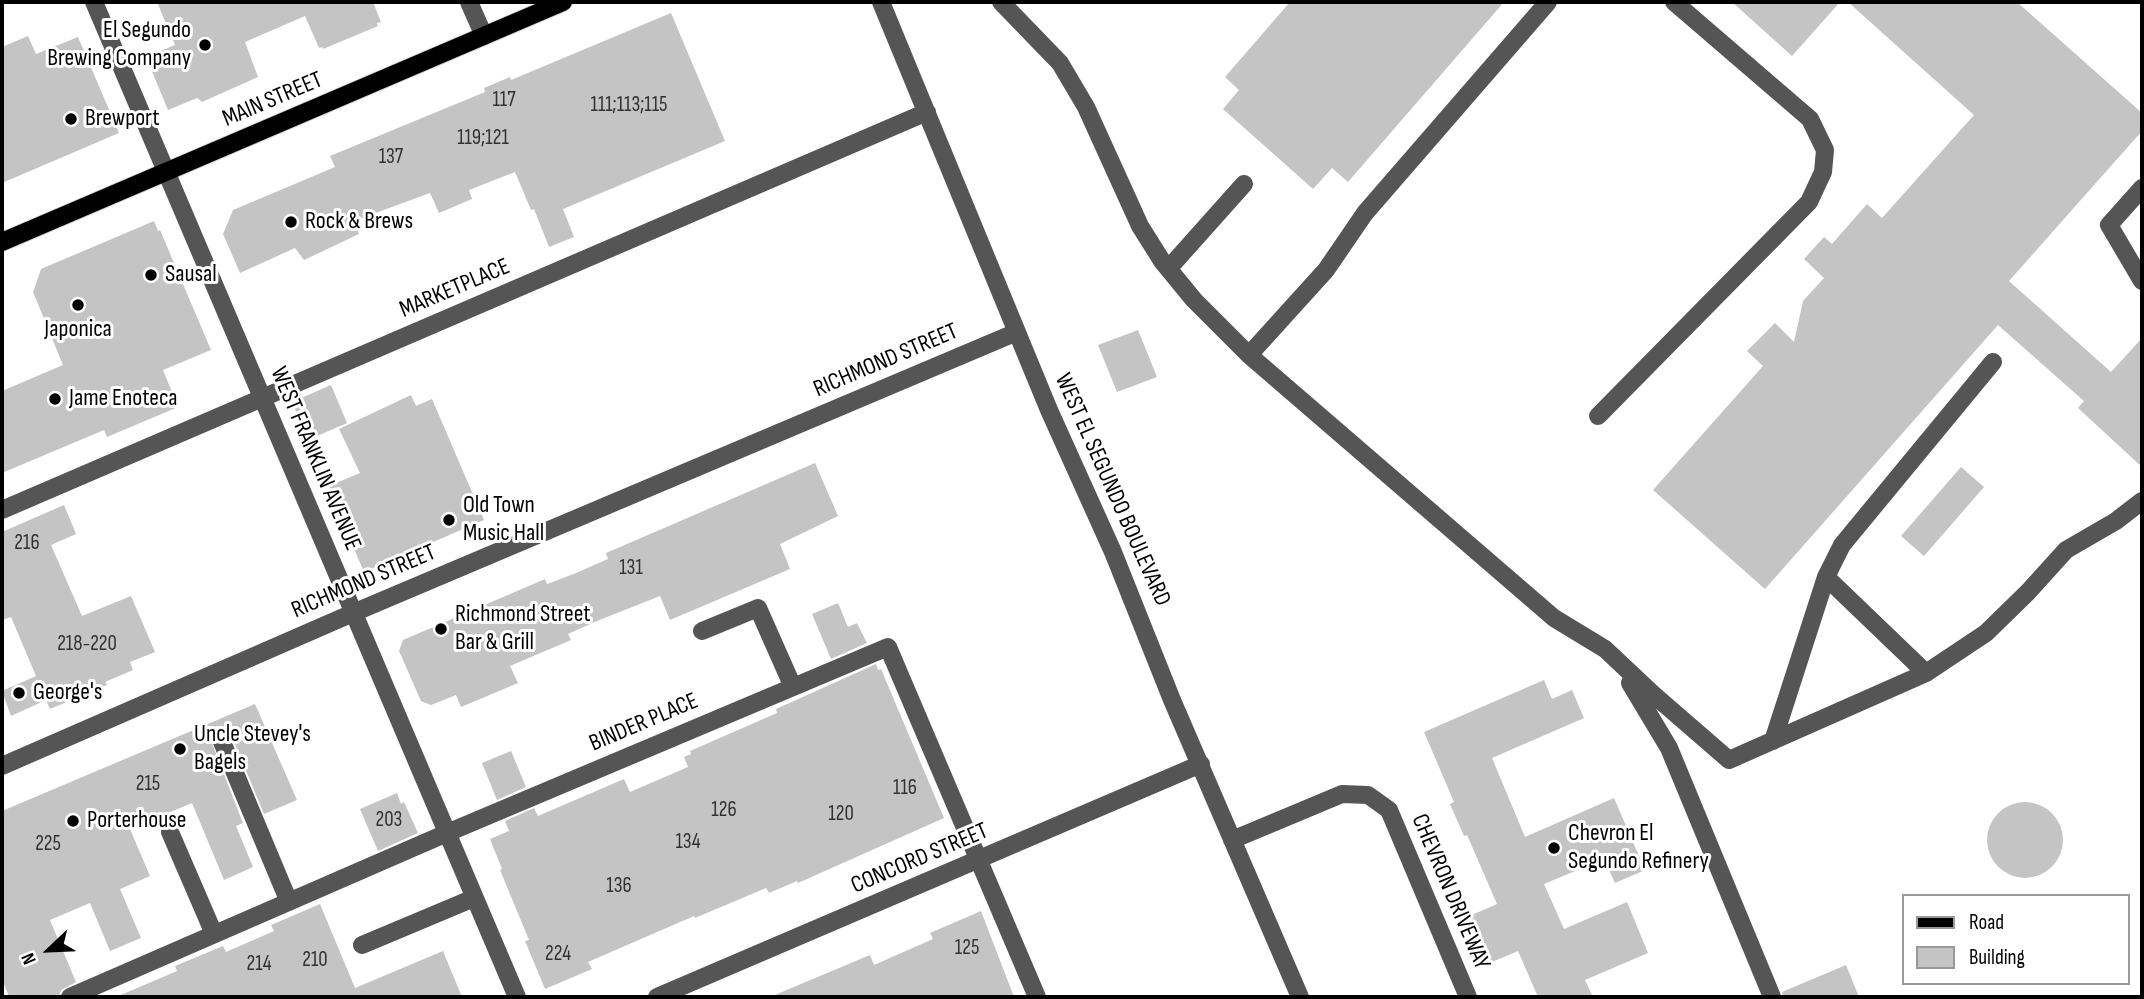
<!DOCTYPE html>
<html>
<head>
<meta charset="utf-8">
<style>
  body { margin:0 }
  #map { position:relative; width:2144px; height:999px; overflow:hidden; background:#fff; font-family:"Sofia Sans Condensed",sans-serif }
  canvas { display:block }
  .frame { position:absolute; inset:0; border:4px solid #000; pointer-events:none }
  .legend { position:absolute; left:1902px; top:894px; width:228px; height:91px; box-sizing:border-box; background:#fff; border:2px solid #999; margin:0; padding:9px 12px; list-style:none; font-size:21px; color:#000 }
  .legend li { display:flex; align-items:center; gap:14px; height:35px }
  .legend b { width:35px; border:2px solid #999 }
  .north { position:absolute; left:14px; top:915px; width:70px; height:70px; -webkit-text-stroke:5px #fff; paint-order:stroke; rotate:247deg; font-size:19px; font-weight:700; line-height:28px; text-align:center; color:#000 }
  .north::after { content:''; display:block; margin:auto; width:24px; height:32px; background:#000; clip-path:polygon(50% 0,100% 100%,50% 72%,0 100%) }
</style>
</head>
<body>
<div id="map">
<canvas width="2144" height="999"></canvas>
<div class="frame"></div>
<ul class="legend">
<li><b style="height:9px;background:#000"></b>Road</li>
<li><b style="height:19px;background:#c4c4c4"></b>Building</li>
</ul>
<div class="north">N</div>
</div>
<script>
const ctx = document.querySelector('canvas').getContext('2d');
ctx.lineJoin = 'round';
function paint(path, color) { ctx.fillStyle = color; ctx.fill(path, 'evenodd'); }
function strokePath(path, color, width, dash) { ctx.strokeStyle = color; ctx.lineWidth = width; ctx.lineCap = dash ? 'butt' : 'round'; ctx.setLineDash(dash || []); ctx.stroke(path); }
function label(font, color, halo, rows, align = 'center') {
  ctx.font = font + ' "Sofia Sans Condensed",sans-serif'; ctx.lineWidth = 6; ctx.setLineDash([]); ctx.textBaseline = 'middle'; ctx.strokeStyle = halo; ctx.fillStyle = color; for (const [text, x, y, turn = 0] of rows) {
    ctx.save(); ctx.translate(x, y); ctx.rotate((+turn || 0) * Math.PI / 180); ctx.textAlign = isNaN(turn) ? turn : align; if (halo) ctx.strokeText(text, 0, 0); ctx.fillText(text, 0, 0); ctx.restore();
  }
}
const building = new Path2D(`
  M 157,2 L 373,2 L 381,22 L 377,23 L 378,26 L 323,49 L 322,47 L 319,48 L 305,16 L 245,42 L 258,77 L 202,102 L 197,98 L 168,110 L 146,57 L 175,45 Z
  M 1290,2 L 1504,2 L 1348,182 L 1332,168 L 1313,189 L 1223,109 L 1239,90 L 1225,77 Z
  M 1732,2 L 1840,2 L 1792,56 Z
  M 1848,2 L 2017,2 L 2142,113 L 2142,131 L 2009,281 L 2111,372 L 2142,338 L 2142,467 L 2078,408 L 2084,401 L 1998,325 L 1765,589 L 1653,490 L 1763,366 L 1747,351 L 1775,323 L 1794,342 L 1803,301 L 1824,278 L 1804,259 L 1824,237 L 1832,244 L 1867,204 L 1882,218 L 1974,115 Z
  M 671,13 L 725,141 L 563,209 L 574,237 L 549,247 L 534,209 L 531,210 L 515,172 L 469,190 L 472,199 L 439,213 L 430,193 L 354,221 L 359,234 L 304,260 L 295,248 L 240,273 L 223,234 L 233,210 L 335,167 L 330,156 L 485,92 L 484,88 L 510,77 L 511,80 Z
  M 28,36 L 36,54 L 78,37 L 119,133 L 2,183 L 2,47 Z
  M 154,221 L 158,231 L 160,230 L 211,350 L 163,370 L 178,407 L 107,437 L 104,430 L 2,473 L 2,391 L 63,365 L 33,292 L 41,269 Z
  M 1138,330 L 1157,377 L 1117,392 L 1098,345 Z
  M 331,385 L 347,423 L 308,440 L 292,402 Z
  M 411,395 L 416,406 L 432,399 L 484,520 L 364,572 L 330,493 L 332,492 L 329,486 L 360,473 L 339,429 Z
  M 815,463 L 838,516 L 780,544 L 790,569 L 670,620 L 660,596 L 597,621 L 568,634 L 571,640 L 510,666 L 518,683 L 461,707 L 456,695 L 431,705 L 421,701 L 399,651 L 403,640 L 545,579 L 547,584 L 550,583 L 576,573 L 608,559 L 606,553 Z
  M 1961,467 L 1984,487 L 1924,556 L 1901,536 Z
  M 64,505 L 76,534 L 51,545 L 82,616 L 131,596 L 155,652 L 130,662 L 133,670 L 105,682 L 107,685 L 98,689 L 50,709 L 46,700 L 11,716 L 2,691 L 36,676 L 11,617 L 2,620 L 2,532 Z
  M 838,603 L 848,627 L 857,623 L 867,643 L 831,659 L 812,614 Z
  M 876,664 L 878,670 L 881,669 L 944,818 L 798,883 L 797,881 L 769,893 L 766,888 L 695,918 L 694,916 L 588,962 L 592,969 L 545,989 L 525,941 L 529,940 L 500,870 L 502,869 L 490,839 L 509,831 L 505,821 L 534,808 L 538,816 L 624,779 L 630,792 L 688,767 L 684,757 L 691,754 L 690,751 L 777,713 L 776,709 Z
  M 1544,680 L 1552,699 L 1572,690 L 1584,718 L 1492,758 L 1525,837 L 1614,798 L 1645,870 L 1615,883 L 1604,859 L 1544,884 L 1564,929 L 1627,902 L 1648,953 L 1585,980 L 1593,997 L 1538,997 L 1518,951 L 1485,965 L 1465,918 L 1497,904 L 1467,835 L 1464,836 L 1450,804 L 1454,802 L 1424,732 Z
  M 255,704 L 297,800 L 264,814 L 230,732 L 226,728 L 216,726 L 211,731 L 209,736 L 243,823 L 236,826 L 253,867 L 224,880 L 192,803 L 130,829 L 150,876 L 120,889 L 141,938 L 110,951 L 90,903 L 50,920 L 76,982 L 61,990 L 59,997 L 9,997 L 2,979 L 2,811 Z
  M 511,751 L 526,787 L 497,800 L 482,763 Z
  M 397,793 L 401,804 L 404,802 L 418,833 L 378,851 L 360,809 Z
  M1987 840a38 38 0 1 1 76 0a38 38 0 1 1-76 0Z
  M 320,904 L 355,988 L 443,951 L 462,997 L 116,997 L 177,971 L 175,966 L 223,946 L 226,952 L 274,931 L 271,925 Z
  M 981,911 L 1014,997 L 770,997 L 870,955 L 874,965 L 933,939 L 930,933 Z
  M 1846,965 L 1859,997 L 1783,997 L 1782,992 Z`);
const minor = new Path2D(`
  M 94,2 L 517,997
  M 469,2 L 484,36
  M 881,2 L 1049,410 L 1113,552 L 1172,700 L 1300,997
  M 1001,2 L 1060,63 L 1086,107 L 1140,226 L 1162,261 L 1194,300 L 1249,355 L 1554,618 L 1605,649 L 1654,695 L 1729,760 L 1926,673 L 1986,633 L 2028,592 L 2066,550 L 2116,521 L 2142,501
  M 2142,188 L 2109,225 L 2142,281
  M 1169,268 L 1244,184
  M 1249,355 L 1326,270 L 1365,213 L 1548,2
  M 1598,416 L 1809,202 L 1823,172 L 1825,150 L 1810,119 L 1674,2
  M 2,510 L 927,112
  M 1826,577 L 1926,673
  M 702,631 L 758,608 L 793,687
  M 1630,683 L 1669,748 L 1772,997
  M 220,737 L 289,902
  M 1773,741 L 1826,577 L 1842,545 L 1993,362
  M 2,766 L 353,613 L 1017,332
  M 170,832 L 214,934
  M 1232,840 L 1342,794 L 1368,795 L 1389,810 L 1468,997
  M 362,945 L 474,898
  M 70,997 L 447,833 L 888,647 L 1037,997
  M 657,997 L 1201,764`);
const major = new Path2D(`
  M 2,242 L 563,2`);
const markers = [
  [205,45,7,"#000"],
  [71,119,7,"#000"],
  [291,222,7,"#000"],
  [151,275,7,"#000"],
  [78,305,7,"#000"],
  [55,399,7,"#000"],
  [449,520,7,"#000"],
  [441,629,7,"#000"],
  [19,693,7,"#000"],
  [180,749,7,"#000"],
  [73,821,7,"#000"],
  [1554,848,7,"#000"]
];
const numberNames = [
  ["117",504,101],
  ["111;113;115",629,106],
  ["119;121",483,139],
  ["137",391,158],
  ["216",27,544],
  ["131",631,569],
  ["218-220",87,645],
  ["215",148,785],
  ["116",905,789],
  ["126",724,811],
  ["120",841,815],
  ["203",389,821],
  ["134",688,843],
  ["225",48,845],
  ["136",619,887],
  ["125",967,949],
  ["224",558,955],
  ["210",315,961],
  ["214",259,965]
];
const poiNames = [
  ["El Segundo",191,31,"right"],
  ["Brewing Company",191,59,"right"],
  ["Brewport",85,119],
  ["Rock & Brews",305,222],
  ["Sausal",165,275],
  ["Japonica",78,330,"center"],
  ["Jame Enoteca",69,399],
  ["Old Town",463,506],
  ["Music Hall",463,534],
  ["Richmond Street",455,615],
  ["Bar & Grill",455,643],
  ["George's",33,693],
  ["Uncle Stevey's",194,735],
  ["Bagels",194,763],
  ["Porterhouse",87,821],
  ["Chevron El",1568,834],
  ["Segundo Refinery",1568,862]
];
const streetNames = [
  ["MAIN STREET",273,100,-23],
  ["MARKETPLACE",455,289,-23],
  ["RICHMOND STREET",886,361,-23],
  ["WEST FRANKLIN AVENUE",315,459,67],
  ["WEST EL SEGUNDO BOULEVARD",1112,490,66],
  ["RICHMOND STREET",364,582,-23],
  ["BINDER PLACE",644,723,-23],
  ["CONCORD STREET",920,859,-23],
  ["CHEVRON DRIVEWAY",1450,892,67]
];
paint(building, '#c4c4c4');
strokePath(major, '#dbdbdb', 20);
strokePath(minor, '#555', 18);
strokePath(major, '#000', 18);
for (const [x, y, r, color] of markers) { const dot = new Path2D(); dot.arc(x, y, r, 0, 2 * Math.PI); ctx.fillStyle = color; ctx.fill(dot); strokePath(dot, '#fff', 2.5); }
label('21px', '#313131', null, numberNames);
label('24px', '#000', '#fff', poiNames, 'left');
label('24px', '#000', '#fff', streetNames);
</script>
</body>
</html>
